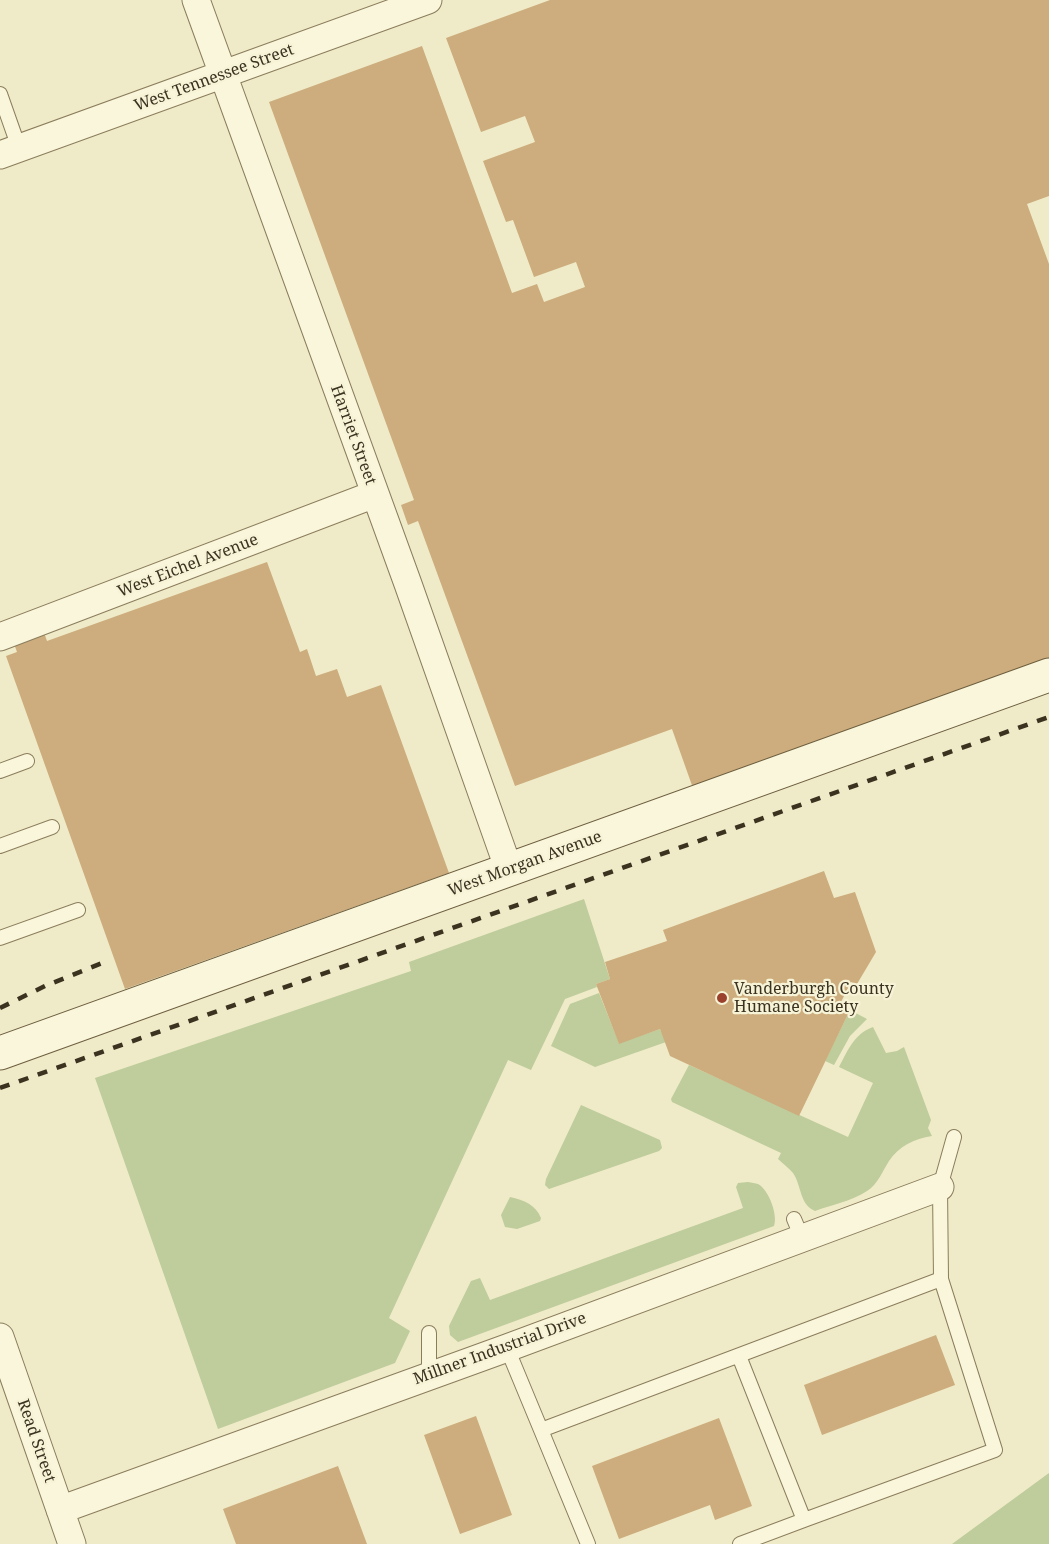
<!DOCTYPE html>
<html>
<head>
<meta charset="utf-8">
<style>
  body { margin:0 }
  canvas { display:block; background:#efeac7 }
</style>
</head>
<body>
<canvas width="1049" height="1544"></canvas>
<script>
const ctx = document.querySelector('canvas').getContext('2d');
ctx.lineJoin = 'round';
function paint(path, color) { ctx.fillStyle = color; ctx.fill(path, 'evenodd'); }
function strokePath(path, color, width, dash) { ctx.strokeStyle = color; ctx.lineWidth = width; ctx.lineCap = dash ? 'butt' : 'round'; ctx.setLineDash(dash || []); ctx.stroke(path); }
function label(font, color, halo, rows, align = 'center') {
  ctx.font = font + ' "Noto Serif",serif'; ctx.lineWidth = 4.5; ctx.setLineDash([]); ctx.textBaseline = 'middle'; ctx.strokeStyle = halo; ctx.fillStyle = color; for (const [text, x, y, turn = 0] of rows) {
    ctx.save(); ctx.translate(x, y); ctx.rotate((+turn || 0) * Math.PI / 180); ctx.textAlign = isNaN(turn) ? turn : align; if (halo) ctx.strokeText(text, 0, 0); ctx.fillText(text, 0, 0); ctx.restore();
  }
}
const green = new Path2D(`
  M 584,899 L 610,979 L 596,984 L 597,987 L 565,999 L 531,1070 L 508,1060 L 389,1318 L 410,1331 L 395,1363 L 218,1429 L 95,1078 L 411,971 L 409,962 Z
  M 599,993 L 619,1043 L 660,1029 L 666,1042 L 595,1067 L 551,1046 L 570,1004 Z
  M 850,1010 L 867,1019 L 850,1036 L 834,1065 L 825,1061 Z
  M 873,1027 L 886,1053 L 897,1051 L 904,1047 L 931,1120 L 928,1128 L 932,1136 C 914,1139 899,1146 889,1161 C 882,1172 878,1184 867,1191 C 852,1201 831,1205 815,1211 C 799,1204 802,1186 793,1173 C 789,1168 783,1164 778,1159 L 781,1153 L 672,1102 L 671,1099 L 689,1065 L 848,1137 L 873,1083 L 839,1067 C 848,1050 854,1034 873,1027 Z
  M 581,1105 L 660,1140 L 662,1148 L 659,1151 L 549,1189 L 545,1185 L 546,1179 Z
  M 748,1182 C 752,1183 755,1183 758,1184 C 769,1190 778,1215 774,1226 L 458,1342 L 450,1335 L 449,1326 L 471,1281 L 480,1278 L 490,1300 L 743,1208 L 736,1187 L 738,1183 Z
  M 510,1197 C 524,1200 536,1205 541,1218 L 540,1221 L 517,1229 L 505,1227 L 501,1215 Z
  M 1049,1473 L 1049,1544 L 952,1544 Z`);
const building = new Path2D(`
  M 550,0 L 1049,0 L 1049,196 L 1027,204 L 1049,264 L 1049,662 L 694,791 L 672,729 L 515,786 L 418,521 L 408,525 L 401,505 L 414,500 L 269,102 L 422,46 L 512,293 L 537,284 L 544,302 L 585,287 L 576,262 L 534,277 L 513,220 L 506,222 L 483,161 L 535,142 L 525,116 L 481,132 L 446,38 Z
  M 267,562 L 300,652 L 307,649 L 316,676 L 337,669 L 347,697 L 381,685 L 449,873 L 125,989 L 6,656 L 17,652 L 12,638 L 42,627 L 47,641 Z
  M 824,871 L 834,898 L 855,892 L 876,952 L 857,984 L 851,982 L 840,1004 L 850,1010 L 799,1116 L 670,1056 L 660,1029 L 619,1044 L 596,984 L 610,979 L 605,962 L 667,941 L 663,930 Z
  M 936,1335 L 955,1385 L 822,1435 L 804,1385 Z
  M 476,1416 L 512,1515 L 460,1534 L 424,1435 Z
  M 719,1418 L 752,1506 L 715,1520 L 710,1505 L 619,1539 L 592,1466 Z
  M 338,1466 L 367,1544 L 236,1544 L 223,1509 Z`);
const lane = new Path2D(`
  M 0,94 L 19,148
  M 0,771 L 27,761
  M 0,846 L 52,827
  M 0,938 L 78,910
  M 794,1219 L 802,1238
  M 507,1348 L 541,1430 L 941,1279 L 940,1187 L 954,1137
  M 739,1356 L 804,1520 L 995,1450 L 941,1279
  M 429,1375 L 429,1333
  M 541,1430 L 588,1544
  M 740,1544 L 804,1520`);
const street = new Path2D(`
  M 196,0 L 408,584 L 509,870
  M 0,155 L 428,0
  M 0,637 L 375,494
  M 0,1337 L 72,1544
  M 60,1510 L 507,1348 L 940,1187`);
const secondary = new Path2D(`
  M 0,1053 L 1049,675`);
const rail = new Path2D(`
  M 0,1008 L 45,986 L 107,961
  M 0,1088 L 1049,717`);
const markers = [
  [722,998,6,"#9a402c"]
];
const streetNames = [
  ["West Tennessee Street",214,78,-20],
  ["Harriet Street",353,435,70],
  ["West Eichel Avenue",188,566,-21],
  ["West Morgan Avenue",525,864,-20],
  ["Millner Industrial Drive",500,1349,-20],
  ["Read Street",36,1441,71]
];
const poiNames = [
  ["Vanderburgh County",734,989],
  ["Humane Society",734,1007]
];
paint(green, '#becd9b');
paint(building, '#cdad7d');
strokePath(lane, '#8b7d5c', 16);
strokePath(street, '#8b7d5c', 29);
strokePath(secondary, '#6d5e3f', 35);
strokePath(lane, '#f9f6db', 14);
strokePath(street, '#f9f6db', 27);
strokePath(secondary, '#f9f6db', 33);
strokePath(rail, '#3b3220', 4.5, [10, 10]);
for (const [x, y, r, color] of markers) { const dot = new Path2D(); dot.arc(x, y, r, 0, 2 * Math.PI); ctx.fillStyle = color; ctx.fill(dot); strokePath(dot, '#f6f3d7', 2); }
label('16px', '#3b3220', '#f6f3d7', streetNames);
label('16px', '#3b3220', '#f6f3d7', poiNames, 'left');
</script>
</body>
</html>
